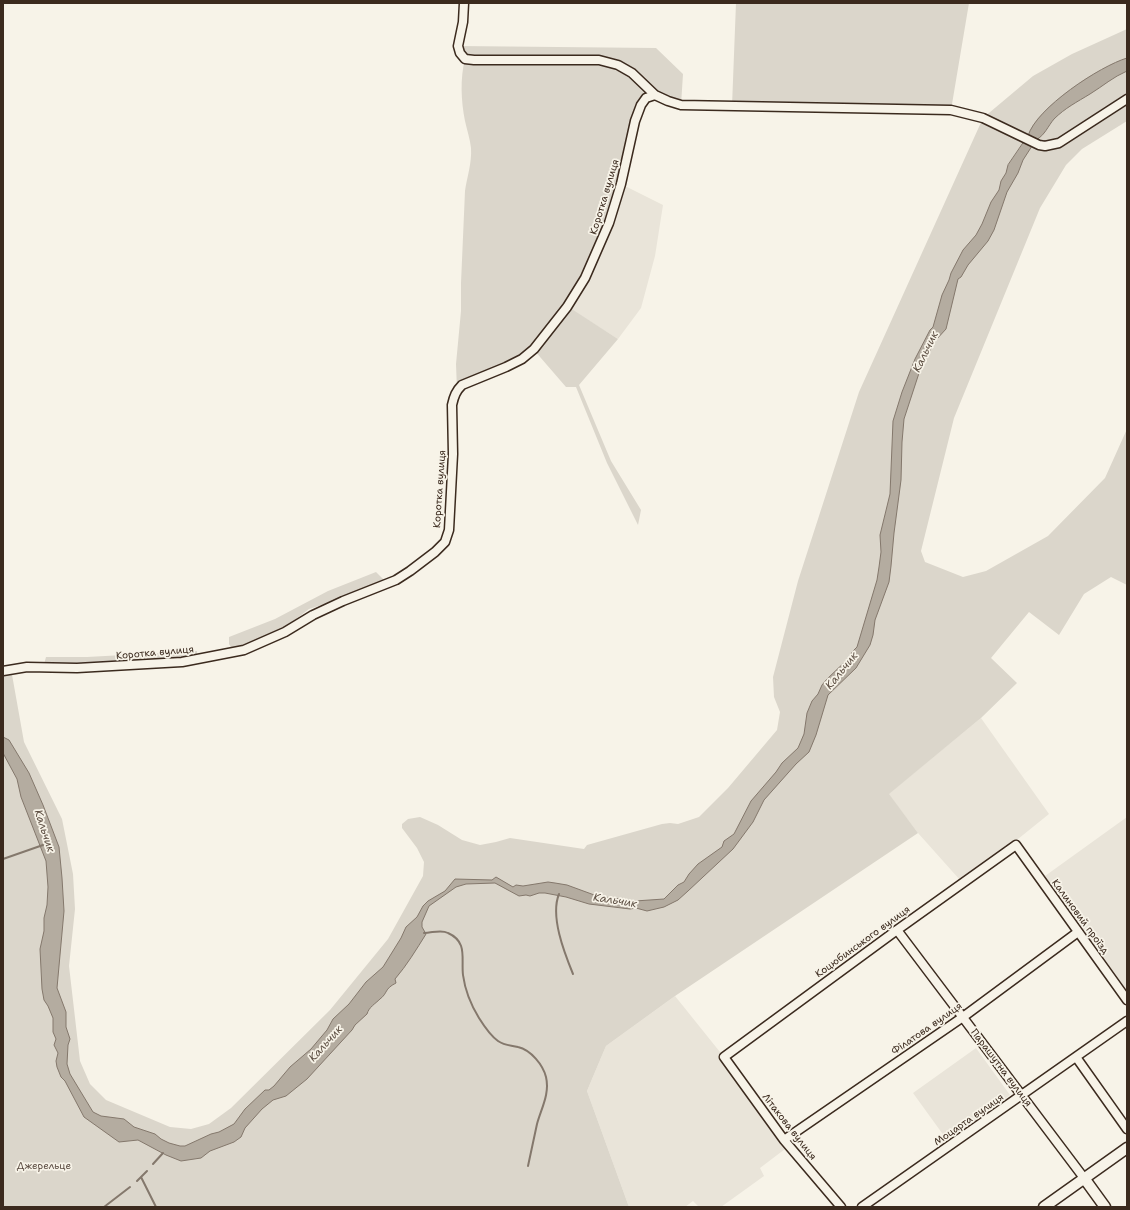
<!DOCTYPE html>
<html>
<head>
<meta charset="utf-8">
<style>
  body { margin:0 }
  #map { position:relative; width:1130px; height:1210px; overflow:hidden; background:#f7f3e8; font-family:"Shantell Sans",sans-serif }
  canvas { display:block }
  .frame { position:absolute; inset:0; border:4px solid #3b2a1e; pointer-events:none }
</style>
</head>
<body>
<div id="map">
<canvas width="1130" height="1210"></canvas>
<div class="frame"></div>
</div>
<script>
const ctx = document.querySelector('canvas').getContext('2d');
ctx.lineJoin = 'round';
function paint(path, color) { ctx.fillStyle = color; ctx.fill(path, 'evenodd'); }
function strokePath(path, color, width, dash) { ctx.strokeStyle = color; ctx.lineWidth = width; ctx.lineCap = dash ? 'butt' : 'round'; ctx.setLineDash(dash || []); ctx.stroke(path); }
function label(font, color, halo, rows, align = 'center') {
  ctx.font = font + ' "Shantell Sans",sans-serif'; ctx.lineWidth = 3.5; ctx.setLineDash([]); ctx.textBaseline = 'middle'; ctx.strokeStyle = halo; ctx.fillStyle = color; for (const [text, x, y, turn = 0] of rows) {
    ctx.save(); ctx.translate(x, y); ctx.rotate((+turn || 0) * Math.PI / 180); ctx.textAlign = isNaN(turn) ? turn : align; if (halo) ctx.strokeText(text, 0, 0); ctx.fillText(text, 0, 0); ctx.restore();
  }
}
const built = new Path2D(`
  M 621,184 L 663,205 L 655,256 L 641,308 L 618,339 L 567,307 Z
  M 981,718 L 1049,814 L 1018,839 L 960,880 L 918,833 L 888,794 Z
  M 1127,817 L 1127,991 L 1045,876 Z
  M 675,996 L 724,1057 L 789,1146 L 760,1168 L 764,1176 L 721,1207 L 699,1207 L 693,1201 L 685,1207 L 629,1207 L 587,1091 L 606,1046 Z
  M 976,1048 L 1010,1095 L 947,1140 L 913,1093 Z`);
const green = new Path2D(`
  M 736,3 L 969,3 L 951,110 L 732,106 Z
  M 1127,29 L 1127,121 L 1082,149 L 1066,165 L 1040,208 L 954,418 L 921,551 L 925,562 L 963,577 L 986,571 L 1048,536 L 1105,478 L 1127,429 L 1127,585 L 1111,577 L 1084,594 L 1059,635 L 1029,612 L 991,658 L 1017,683 L 981,718 L 889,794 L 918,833 L 675,996 L 606,1046 L 587,1091 L 629,1207 L 3,1207 L 3,671 L 11,669 L 24,742 L 62,819 L 73,874 L 75,909 L 69,966 L 80,1061 L 90,1084 L 106,1100 L 170,1127 L 191,1129 L 209,1124 L 231,1108 L 330,1010 L 388,939 L 423,876 L 424,862 L 417,848 L 402,828 L 402,824 L 408,819 L 420,817 L 438,825 L 462,840 L 480,845 L 496,842 L 510,838 L 584,849 L 587,845 L 662,824 L 670,823 L 678,824 L 699,817 L 728,788 L 777,730 L 780,712 L 774,697 L 773,677 L 798,581 L 859,392 L 983,118 L 1033,76 L 1072,54 Z
  M 458,46 L 656,48 L 683,74 L 681,105 L 655,95 L 641,105 L 609,223 L 567,306 L 618,339 L 579,385 L 611,461 L 641,510 L 638,525 L 607,463 L 576,387 L 566,387 L 534,350 L 457,390 L 456,364 L 461,311 L 461,283 L 465,191 C 467,177 472,163 471,148 C 470,139 467,130 465,121 C 461,101 460,78 465,59 Z
  M 376,572 L 384,580 L 340,599 L 309,609 L 279,632 L 256,643 L 232,649 L 229,644 L 229,637 L 275,619 L 328,591 Z
  M 197,651 L 197,660 L 43,668 L 46,657 L 87,657 Z`);
const water = new Path2D(`
  M 1127,58 L 1127,71 C 1113,77 1103,86 1090,94 C 1077,102 1065,108 1054,119 C 1048,126 1045,135 1036,140 L 1028,136 C 1036,108 1100,66 1127,58 Z
  M 1024,142 L 1032,146 L 1023,160 L 1018,173 L 1007,192 L 994,230 L 988,241 L 968,265 L 961,277 L 958,279 L 946,329 L 935,341 L 921,367 L 904,419 L 902,442 L 901,480 L 894,533 L 891,566 L 889,582 L 875,620 L 873,635 L 870,645 L 856,668 L 828,695 L 816,735 L 809,752 L 796,764 L 764,800 L 753,822 L 733,849 L 688,891 L 678,900 L 664,907 L 647,911 L 636,908 L 630,909 L 589,904 L 566,897 L 545,893 L 539,893 L 530,896 L 526,895 L 519,896 L 495,883 L 466,884 L 456,887 L 429,906 L 422,922 L 422,927 L 426,934 C 416,950 407,965 395,979 L 396,983 C 384,989 388,993 380,999 C 375,1004 369,1007 367,1014 L 355,1025 L 352,1030 L 307,1079 L 286,1096 L 273,1100 L 262,1109 L 245,1128 L 241,1137 L 234,1142 L 210,1151 L 201,1158 L 181,1161 L 166,1155 L 138,1140 L 119,1142 L 84,1117 L 65,1081 L 61,1077 L 57,1067 L 56,1061 L 58,1053 L 54,1045 L 56,1039 L 53,1032 L 53,1018 L 48,1006 L 44,1000 L 42,989 L 40,949 L 44,931 L 44,918 L 47,905 L 48,887 L 46,861 L 21,797 L 17,779 L 3,753 L 3,737 L 9,740 L 29,773 L 43,805 L 59,847 L 62,878 L 64,911 L 57,988 L 66,1012 L 66,1027 L 70,1039 L 68,1045 L 67,1064 L 70,1074 L 93,1112 L 101,1116 L 124,1119 L 134,1127 L 155,1134 L 161,1139 L 169,1143 L 180,1146 L 185,1146 L 211,1134 L 219,1132 L 234,1124 L 245,1109 L 265,1090 L 269,1090 L 274,1086 L 290,1067 L 311,1049 L 327,1030 L 333,1019 L 349,1004 L 366,982 L 383,967 L 401,938 L 406,927 L 417,917 L 423,906 L 428,901 L 445,891 L 455,879 L 492,880 L 496,877 L 513,887 L 516,885 L 523,886 L 548,882 L 555,883 L 567,885 L 597,896 L 635,901 L 664,899 L 678,885 L 684,882 L 689,874 L 698,864 L 722,847 L 724,841 L 734,834 L 751,801 L 776,772 L 782,763 L 798,748 L 804,734 L 807,713 L 812,701 L 818,694 L 822,685 L 827,679 L 850,657 L 852,652 L 857,647 L 877,580 L 879,567 L 881,552 L 880,535 L 890,494 L 893,421 L 902,392 L 915,359 L 930,330 L 933,327 L 942,295 L 949,280 L 951,273 L 963,250 L 976,235 L 982,224 L 991,202 L 999,190 L 1001,181 L 1006,173 L 1008,165 Z`);
const stream = new Path2D(`
  M 3,859 L 43,845
  M 559,894 C 550,916 564,952 573,974
  M 424,933 C 432,933 441,929 448,933 C 468,942 461,958 463,975 C 465,990 471,1005 479,1018 C 484,1026 491,1036 498,1041 C 505,1046 511,1045 518,1047 C 531,1050 543,1065 546,1077 C 550,1094 541,1109 537,1124 C 534,1138 531,1152 528,1166
  M 153,1164 L 163,1153
  M 141,1177 L 156,1207
  M 137,1181 L 147,1171
  M 104,1207 L 130,1187`);
const minor = new Path2D(`
  M 464,3 L 463,22 L 458,46 L 460,53 L 465,59 L 474,60 L 599,60 L 618,65 L 632,73 L 655,95 L 668,101 L 681,105 L 951,110 L 983,118 L 1039,145 L 1045,146 L 1059,143 L 1127,99
  M 3,671 L 27,667 L 77,668 L 182,662 L 244,650 L 285,632 L 313,615 L 343,601 L 396,580 L 410,571 L 435,552 L 445,542 L 449,530 L 453,454 L 452,405 C 454,396 456,391 462,385 L 506,367 L 522,359 L 534,349 L 567,307 L 585,278 L 609,223 L 621,184 L 635,121 L 641,105 L 646,98 L 655,95
  M 897,930 L 1084,1178
  M 1076,1057 L 1127,1129
  M 784,1140 L 963,1017 L 1078,932
  M 841,1207 L 784,1140 L 724,1057 L 897,930 L 1016,845 L 1127,1000
  M 862,1207 L 1127,1021`);
const major = new Path2D(`
  M 1084,1178 L 1105,1207
  M 1044,1207 L 1127,1148`);
const streetNames = [
  ["Коротка вулиця",605,197,-73],
  ["Коротка вулиця",440,489,-86],
  ["Коротка вулиця",155,653,-5],
  ["Калиновий проїзд",1080,917,54],
  ["Коцюбинського вулиця",863,942,-36],
  ["Філатова вулиця",927,1029,-35],
  ["Парашутна вулиця",1001,1068,53],
  ["Моцарта вулиця",969,1120,-35],
  ["Літакова вулиця",789,1127,52]
];
const parkNames = [
  ["Джерельце",44,1166]
];
const waterNames = [
  ["Кальчик",926,352,-64],
  ["Кальчик",842,671,-51],
  ["Кальчик",44,831,72],
  ["Кальчик",615,901,9],
  ["Кальчик",326,1044,-48]
];
paint(built, '#e9e4d9');
paint(green, '#dbd6cb');
paint(water, '#b4aca0');
strokePath(water, '#84786c', 1);
strokePath(stream, '#84786c', 2);
strokePath(minor, '#3b2a1e', 11);
strokePath(major, '#3b2a1e', 13);
strokePath(minor, '#f7f3e8', 8);
strokePath(major, '#f7f3e8', 10);
label('10px', '#3b2a1e', '#f7f3e8', streetNames);
label('10px', '#5b4c41', '#f7f3e8', parkNames);
label('italic 11px', '#5f5145', '#f7f3e8', waterNames);
</script>
</body>
</html>
